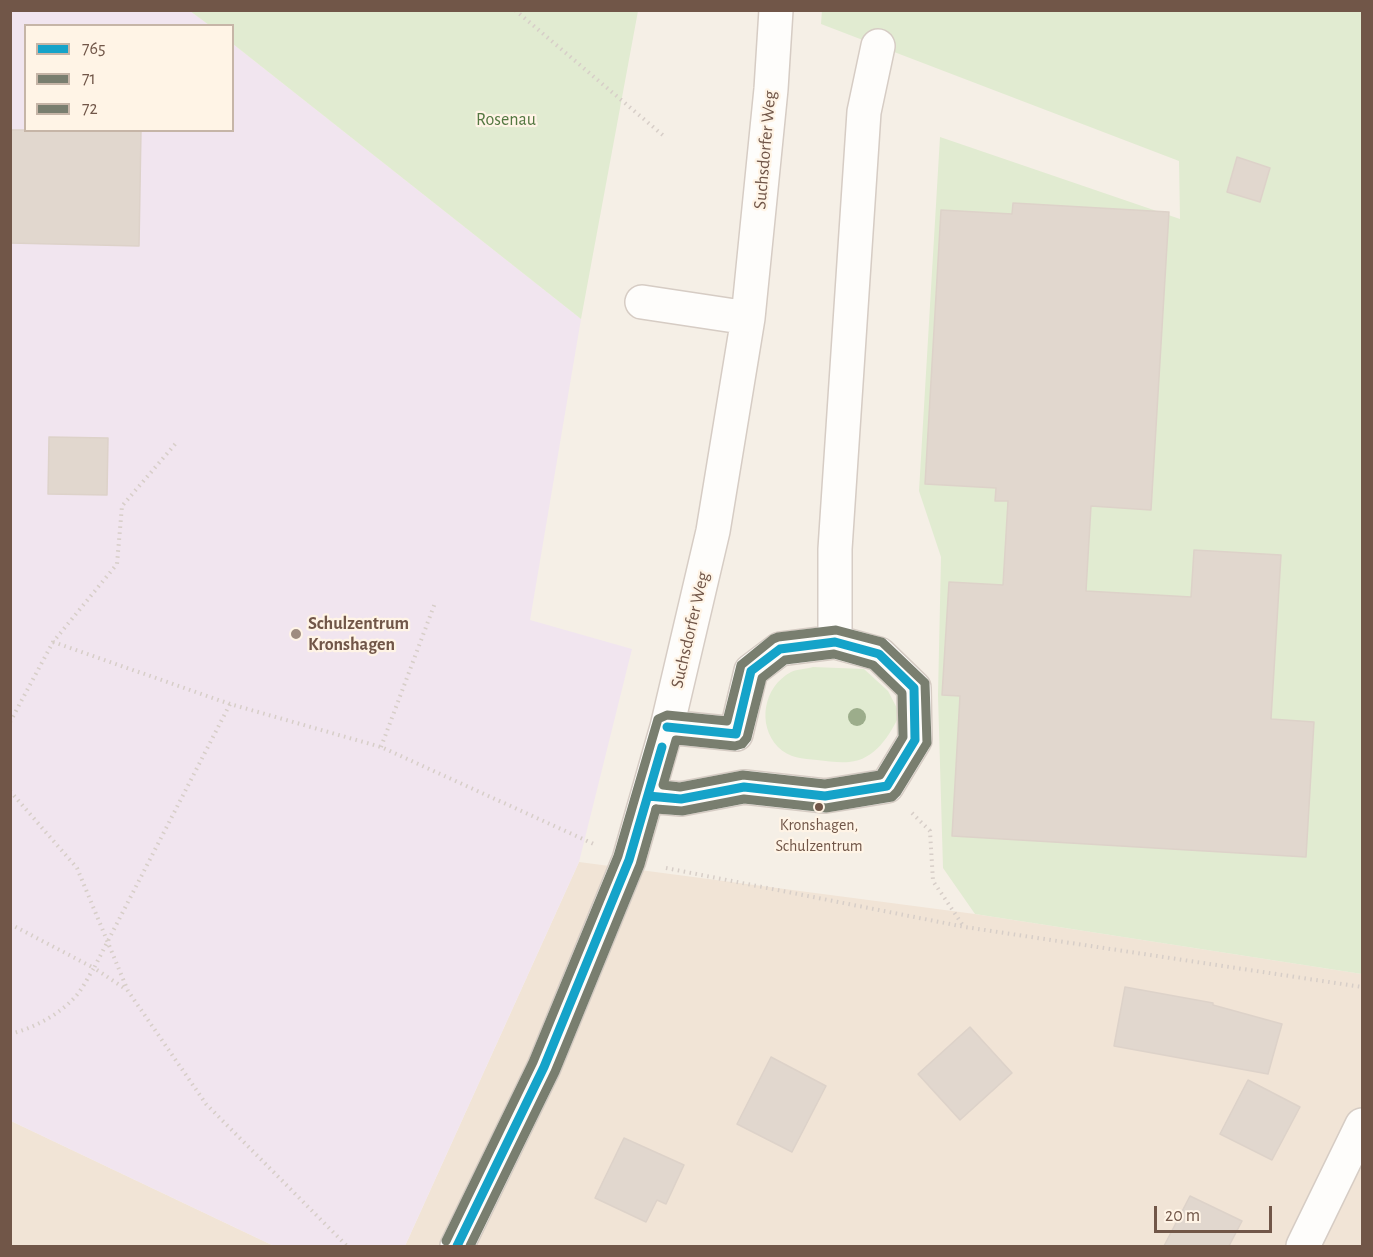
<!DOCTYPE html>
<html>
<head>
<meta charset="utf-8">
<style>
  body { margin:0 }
  #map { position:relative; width:1373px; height:1257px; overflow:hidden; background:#f5efe6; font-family:"Alegreya Sans",sans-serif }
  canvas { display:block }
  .frame { position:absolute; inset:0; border:12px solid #715648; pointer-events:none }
  .legend { position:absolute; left:24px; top:24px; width:210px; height:108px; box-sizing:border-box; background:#fff4e6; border:2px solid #c6b5a7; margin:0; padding:8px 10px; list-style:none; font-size:18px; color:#715648 }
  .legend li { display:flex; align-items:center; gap:12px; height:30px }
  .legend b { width:30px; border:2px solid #c6b5a7 }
  .scale { position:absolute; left:1154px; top:1206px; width:118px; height:27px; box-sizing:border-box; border:3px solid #715648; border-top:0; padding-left:8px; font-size:18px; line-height:21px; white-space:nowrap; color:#715648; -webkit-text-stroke:4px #fff4e6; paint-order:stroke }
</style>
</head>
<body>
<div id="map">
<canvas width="1373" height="1257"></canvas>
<div class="frame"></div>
<ul class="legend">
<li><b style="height:8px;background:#15a3c9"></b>765</li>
<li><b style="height:8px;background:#797e6f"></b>71</li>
<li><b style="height:8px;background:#797e6f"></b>72</li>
</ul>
<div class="scale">20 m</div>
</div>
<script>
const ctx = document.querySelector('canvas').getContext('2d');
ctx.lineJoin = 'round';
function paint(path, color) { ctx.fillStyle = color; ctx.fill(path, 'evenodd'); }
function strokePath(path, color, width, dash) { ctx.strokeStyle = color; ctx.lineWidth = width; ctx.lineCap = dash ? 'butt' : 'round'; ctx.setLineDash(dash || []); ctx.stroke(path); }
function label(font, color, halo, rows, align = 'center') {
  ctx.font = font + ' "Alegreya Sans",sans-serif'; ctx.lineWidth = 4.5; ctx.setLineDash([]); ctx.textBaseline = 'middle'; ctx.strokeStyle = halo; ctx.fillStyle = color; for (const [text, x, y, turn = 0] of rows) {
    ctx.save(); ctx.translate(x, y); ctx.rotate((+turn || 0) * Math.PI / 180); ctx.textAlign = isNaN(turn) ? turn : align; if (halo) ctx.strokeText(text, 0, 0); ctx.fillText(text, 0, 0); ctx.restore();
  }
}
const residential = new Path2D(`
  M 579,862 L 975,914 L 1362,974 L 1362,1246 L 405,1246 Z
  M 11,1121 L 274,1246 L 11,1246 Z`);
const education = new Path2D(`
  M 10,11 L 190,11 L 209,25 L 26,26 L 26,130 L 232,130 L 233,44 L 581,319 L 530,620 L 632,649 L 579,862 L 405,1246 L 274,1246 L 11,1121 Z`);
const green = new Path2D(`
  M 822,10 L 1362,11 L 1362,974 L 975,914 L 943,868 L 938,695 L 941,557 L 919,491 L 940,137 L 1180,219 L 1179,161 L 821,24 Z
  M 190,11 L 638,11 L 581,319 L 233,44 L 232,26 L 209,25 Z
  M 813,667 L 864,669 L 888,691 L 900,714 C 890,735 875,760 849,762 C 839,763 827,761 817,760 C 803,759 789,758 778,747 C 757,725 763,687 791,672 C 797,669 806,669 813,667 Z`);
const building = new Path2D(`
  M 10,130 L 141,130 L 139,246 L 10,243 Z
  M 1237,157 L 1270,168 L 1260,202 L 1227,192 Z
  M 1013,203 L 1169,212 L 1151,510 L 1091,506 L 1086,591 L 1191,597 L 1194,550 L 1281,555 L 1271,719 L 1314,722 L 1306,857 L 952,836 L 960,696 L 942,695 L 949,582 L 1003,585 L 1008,501 L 995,501 L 996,488 L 925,484 L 941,210 L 1012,214 Z
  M 49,437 L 108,438 L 107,495 L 48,494 Z
  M 1125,987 L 1213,1003 L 1213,1005 L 1282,1024 L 1268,1074 L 1114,1046 Z
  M 970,1027 L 1012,1073 L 960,1120 L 918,1074 Z
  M 771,1057 L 826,1086 L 792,1152 L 737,1124 Z
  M 1248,1080 L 1300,1107 L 1272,1160 L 1220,1134 Z
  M 624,1138 L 684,1165 L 666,1204 L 657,1200 L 646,1222 L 595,1198 Z
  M 1190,1196 L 1242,1221 L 1229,1246 L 1164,1246 Z`);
const path = new Path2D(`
  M 515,10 L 665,137
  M 53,642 L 230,704 L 381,747 L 596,845
  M 10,722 L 53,642 L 117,564 L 122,506 L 177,442
  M 381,747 L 435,603
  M 10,791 L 77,868 L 128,991 L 206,1104 L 347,1246
  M 912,813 L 930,831 L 933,881 L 964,927
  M 666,868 L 965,927 L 1362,987
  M 10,924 L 94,968 L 230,704
  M 10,1034 C 34,1028 59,1015 76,996 C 83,988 88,977 94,968 L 127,990`);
const minor = new Path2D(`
  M 642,302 L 748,318
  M 835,642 L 835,549 L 864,112 L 878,46
  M 648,796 L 681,799 L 744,787 L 825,796 L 887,786 L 915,740 L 914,688 L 879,654 L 835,642 L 780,649 L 751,671 L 736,734 L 667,727
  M 457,1246 L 544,1067 L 629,860 L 667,727 L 713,531 L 748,318 L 771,89 L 776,10
  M 1303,1246 L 1362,1125`);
const bus1 = new Path2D(`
  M 648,796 L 681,799 L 744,787 L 825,796 L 887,786 L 915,740 L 914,688 L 879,654 L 835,642 L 780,649 L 751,671 L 736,734 L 667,727
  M 457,1246 L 544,1067 L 629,860 L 662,747`);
const bus2 = new Path2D(`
  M 834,654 L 873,665 L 902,693 L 903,737 L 880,775 L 825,784 L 743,775 L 680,787 L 663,785 L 676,740 L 735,746 L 742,744 L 747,738 L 762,678 L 785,660 Z
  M 470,1246 L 555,1072 L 640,865 L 656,809`);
const bus3 = new Path2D(`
  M 446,1241 L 533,1062 L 618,856 L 658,719 L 667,715 L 727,721 L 741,665 L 773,639 L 778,637 L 836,630 L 882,642 L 925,683 L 927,743 L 897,792 L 892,797 L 826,808 L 744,799 L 682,811 L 656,809`);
const trees = [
  [857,717]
];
const markers = [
  [296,634,6,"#9f8c7f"],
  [819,807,5,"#715648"]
];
const busNames = [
  ["Kronshagen,",819,825],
  ["Schulzentrum",819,846]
];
const parkNames = [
  ["Rosenau",506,120]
];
const streetNames = [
  ["Suchsdorfer Weg",765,150,-85],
  ["Suchsdorfer Weg",690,630,-77]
];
const poiNames = [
  ["Schulzentrum",308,624],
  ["Kronshagen",308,645]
];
paint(residential, '#f1e4d6');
paint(education, '#f1e5ef');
paint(green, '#e1ebd1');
paint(building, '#e1d7ce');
strokePath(building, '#ddd2c9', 1.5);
strokePath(minor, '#d6ccc4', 36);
strokePath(path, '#d7cec8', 4, [1.5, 4.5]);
strokePath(minor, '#fefdfb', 33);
strokePath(bus1, '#15a3c9', 9);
strokePath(bus2, '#797e6f', 9);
strokePath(bus3, '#797e6f', 9);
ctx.fillStyle = '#9cad8b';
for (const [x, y] of trees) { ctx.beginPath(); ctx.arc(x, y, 9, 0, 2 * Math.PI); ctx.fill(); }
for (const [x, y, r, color] of markers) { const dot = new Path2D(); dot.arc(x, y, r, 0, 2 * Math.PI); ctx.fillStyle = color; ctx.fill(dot); strokePath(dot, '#fff4e6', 2); }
label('16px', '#715648', '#fff4e6', busNames);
label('18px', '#537741', '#fff4e6', parkNames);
label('18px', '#715648', '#fff4e6', streetNames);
label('bold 18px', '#715648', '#fff4e6', poiNames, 'left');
</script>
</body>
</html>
